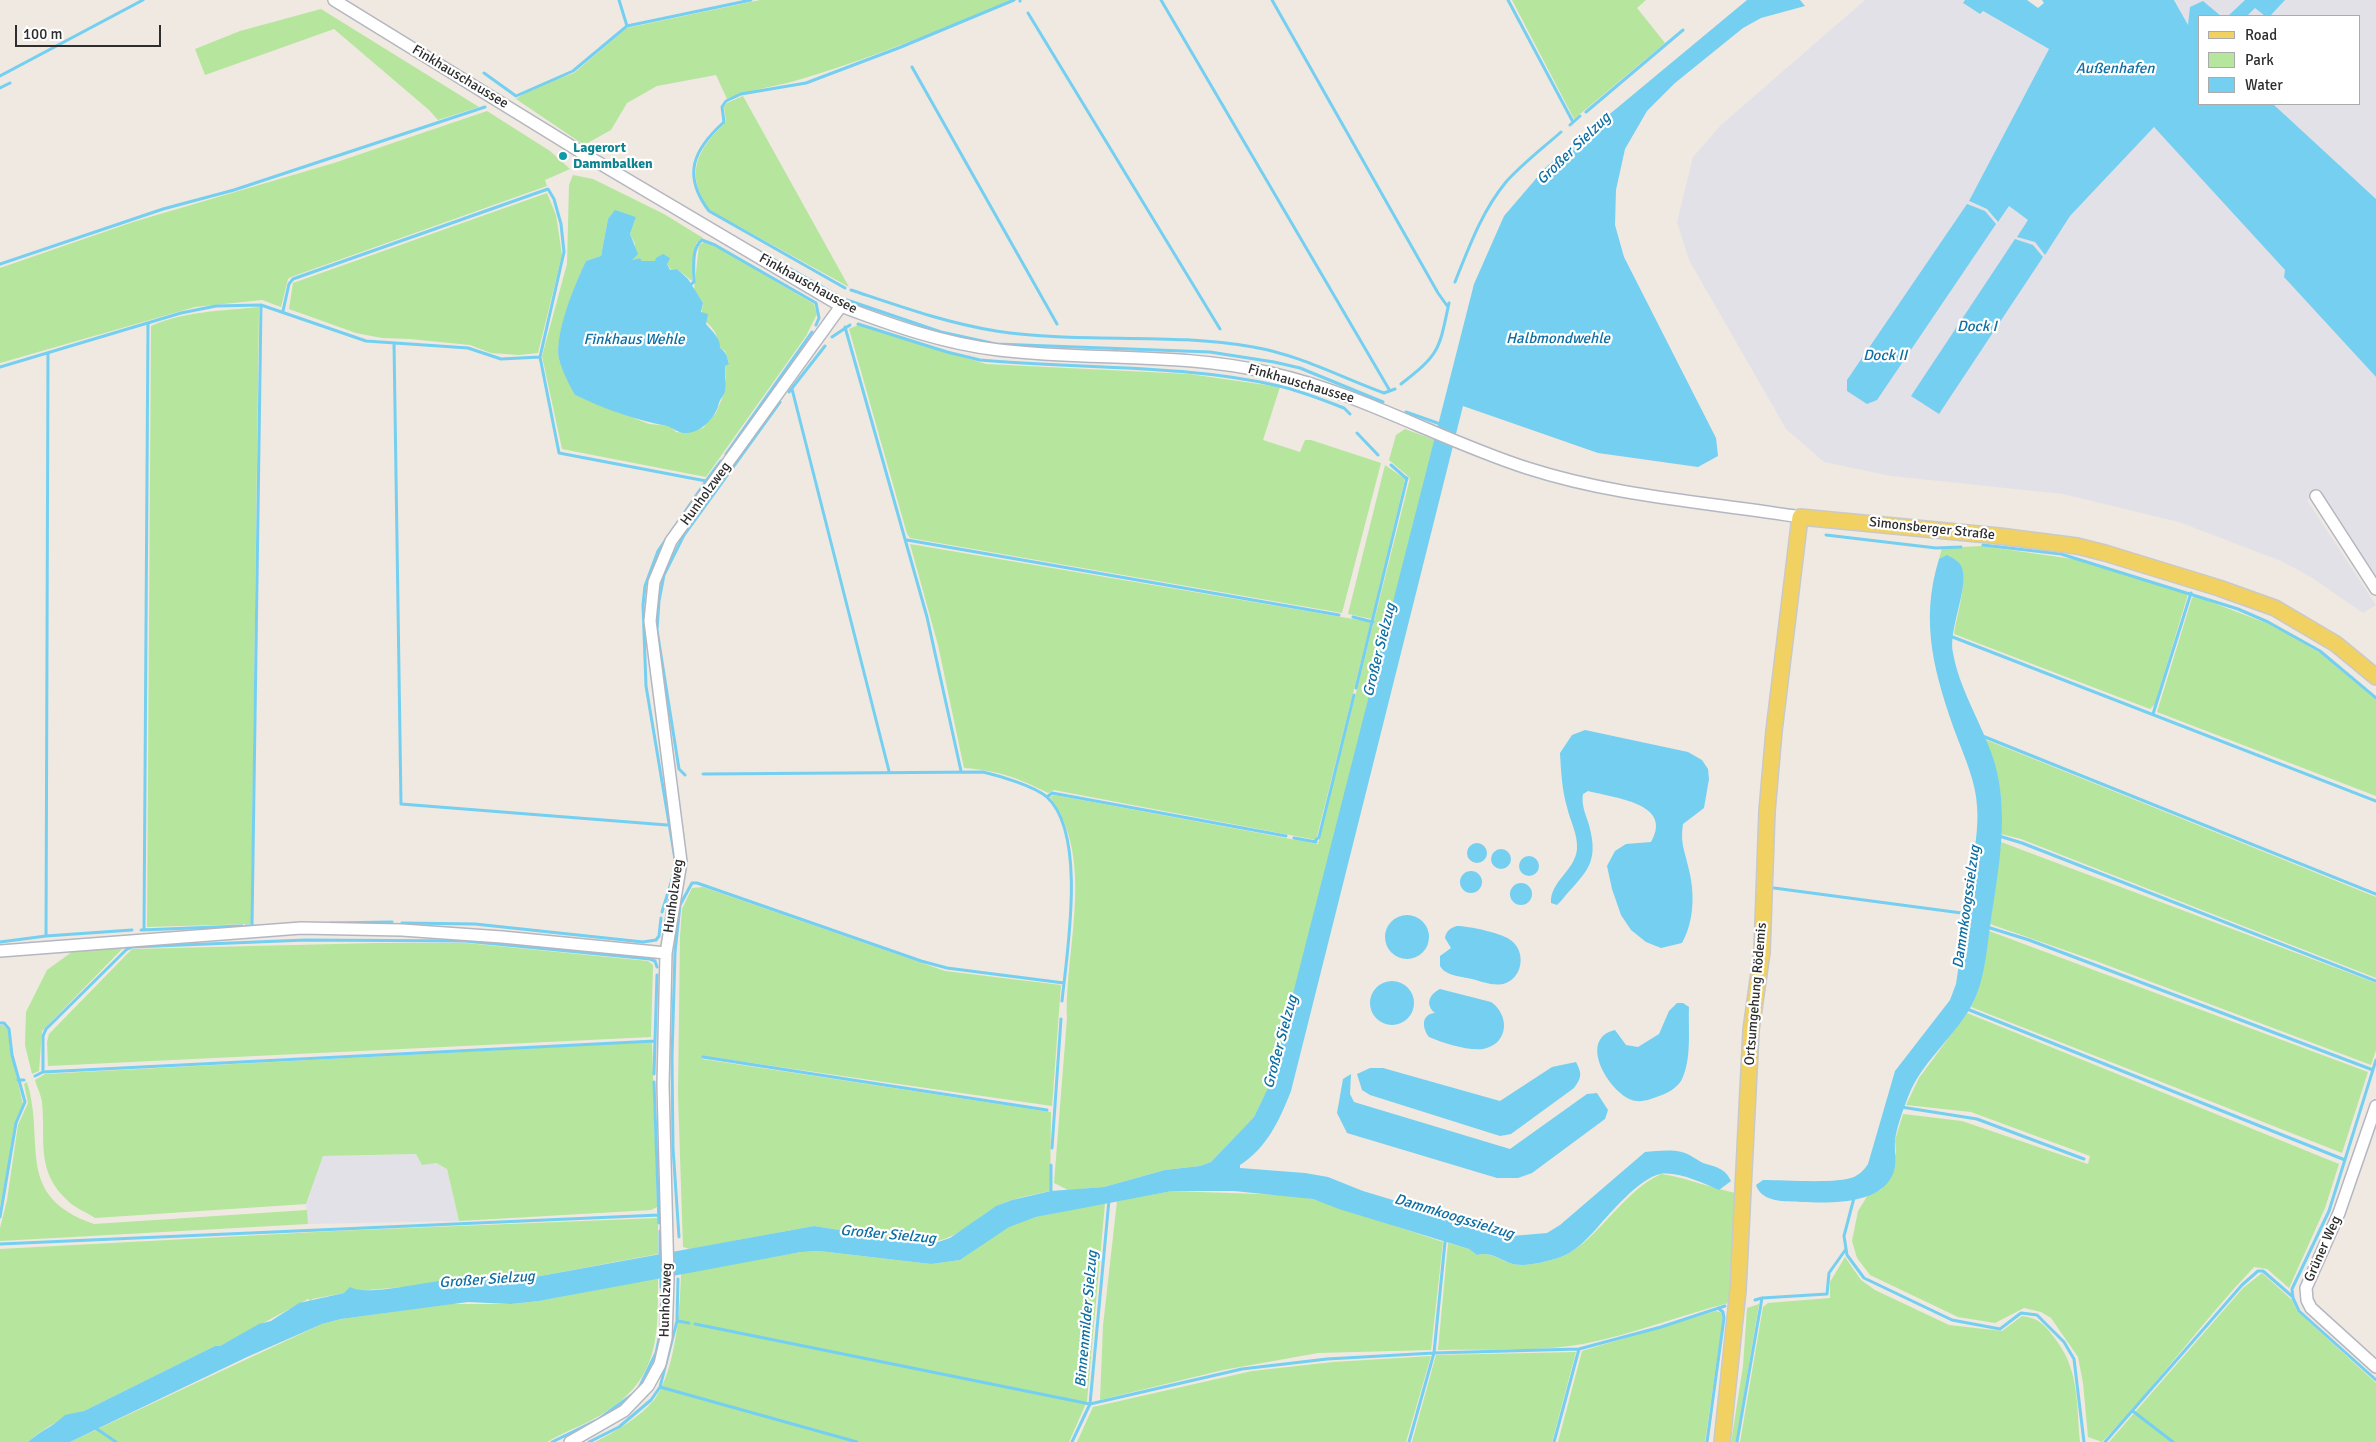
<!DOCTYPE html>
<html>
<head>
<meta charset="utf-8">
<style>
  body { margin:0 }
  #map { position:relative; width:2376px; height:1442px; overflow:hidden; background:#efe9e1; font-family:Signika,sans-serif }
  canvas { display:block }
  .legend { position:absolute; left:2198px; top:15px; width:162px; height:90px; box-sizing:border-box; background:#fff; border:1px solid #ababab; margin:0; padding:6px 9px; list-style:none; font-size:15px; color:#2e2e2e }
  .legend li { display:flex; align-items:center; gap:10px; height:25px }
  .legend b { width:25px; border:1px solid #ababab }
  .scale { position:absolute; left:15px; top:25px; width:146px; height:22px; box-sizing:border-box; border:2px solid #2e2e2e; border-top:0; padding-left:6px; font-size:15px; line-height:18px; white-space:nowrap; color:#2e2e2e; -webkit-text-stroke:4px #fff; paint-order:stroke }
</style>
</head>
<body>
<div id="map">
<canvas width="2376" height="1442"></canvas>
<ul class="legend">
<li><b style="height:6px;background:#f2d163"></b>Road</li>
<li><b style="height:14px;background:#b6e59e"></b>Park</li>
<li><b style="height:14px;background:#75cff0"></b>Water</li>
</ul>
<div class="scale">100 m</div>
</div>
<script>
const ctx = document.querySelector('canvas').getContext('2d');
ctx.lineJoin = 'round';
function paint(path, color) { ctx.fillStyle = color; ctx.fill(path, 'evenodd'); }
function strokePath(path, color, width, dash) { ctx.strokeStyle = color; ctx.lineWidth = width; ctx.lineCap = dash ? 'butt' : 'round'; ctx.setLineDash(dash || []); ctx.stroke(path); }
function label(font, color, halo, rows, align = 'center') {
  ctx.font = font + ' Signika,sans-serif'; ctx.lineWidth = 4.5; ctx.setLineDash([]); ctx.textBaseline = 'middle'; ctx.strokeStyle = halo; ctx.fillStyle = color; for (const [text, x, y, turn = 0] of rows) {
    ctx.save(); ctx.translate(x, y); ctx.rotate((+turn || 0) * Math.PI / 180); ctx.textAlign = isNaN(turn) ? turn : align; if (halo) ctx.strokeText(text, 0, 0); ctx.fillText(text, 0, 0); ctx.restore();
  }
}
const industrial = new Path2D(`
  M 1865,0 L 1965,0 L 1964,4 L 1980,14 L 1982,11 L 2049,49 L 1969,202 L 1987,209 L 1997,222 L 2009,206 L 2028,220 L 2035,242 L 2045,254 L 2070,216 L 2154,126 L 2285,270 L 2285,277 L 2376,377 L 2376,579 L 2320,491 L 2307,500 L 2376,605 L 2363,613 L 2311,577 L 2281,561 L 2179,522 L 2063,494 L 1891,476 L 1824,462 L 1786,429 L 1689,260 L 1677,222 L 1693,157 L 1721,125 Z
  M 2175,0 L 2245,0 L 2228,16 L 2221,16 L 2202,1 L 2188,26 Z
  M 2246,0 L 2376,0 L 2376,199 L 2273,104 L 2360,104 L 2360,16 L 2247,16 L 2255,8 Z
  M 416,1154 L 447,1169 L 459,1221 L 308,1224 L 306,1204 L 323,1156 Z`);
const green = new Path2D(`
  M 760,0 L 1011,0 C 944,28 878,56 808,77 C 782,86 754,88 727,99 L 716,75 L 657,86 L 627,103 L 611,130 L 584,145 L 516,99 L 530,89 L 574,73 L 627,28 Z
  M 1512,0 L 1646,0 L 1637,8 L 1665,43 L 1574,119 Z
  M 321,9 L 479,107 L 438,120 L 429,110 L 334,29 L 205,75 L 195,49 L 240,31 Z
  M 743,96 L 849,287 L 709,210 C 684,173 697,150 726,122 L 724,107 L 727,103 Z
  M 487,111 L 550,151 L 570,169 L 545,180 L 547,186 L 291,277 L 288,279 L 281,307 L 262,300 L 195,307 L 0,363 L 0,268 L 133,222 L 334,163 Z
  M 573,175 L 593,179 L 664,214 L 703,238 L 696,243 L 692,281 L 677,269 L 671,270 L 667,264 L 642,261 L 640,258 L 632,260 L 635,244 L 630,234 L 636,217 L 615,211 L 608,219 L 601,256 L 586,261 C 576,283 554,336 559,359 C 562,371 570,383 575,395 L 649,424 L 670,426 L 676,432 L 687,433 L 703,428 L 716,413 L 725,391 L 723,386 L 726,379 L 725,366 L 729,363 L 725,351 L 720,348 C 719,343 717,337 715,332 C 708,320 699,323 703,303 L 694,290 L 699,245 L 704,242 L 721,249 L 814,304 L 817,314 L 806,336 L 706,477 L 562,449 L 542,356 L 567,264 L 569,185 Z
  M 547,193 L 556,215 L 562,255 L 538,353 L 519,355 L 491,353 L 470,345 L 410,339 L 382,338 L 356,333 L 289,309 L 293,283 Z
  M 259,307 L 251,924 L 147,927 L 151,326 C 185,311 222,311 259,307 Z
  M 858,325 L 986,364 L 1189,374 L 1280,387 L 1263,440 L 1300,452 L 1305,440 L 1311,440 L 1381,463 L 1342,613 L 910,538 L 907,534 L 849,329 Z
  M 1405,429 L 1435,440 L 1279,1053 L 1271,1083 L 1254,1117 L 1211,1162 L 1200,1166 L 1165,1170 L 1104,1187 L 1068,1190 L 1054,1183 L 1067,1018 C 1065,946 1096,860 1050,797 L 1054,795 L 1318,844 L 1410,478 L 1389,460 L 1396,435 Z
  M 1385,465 L 1405,479 L 1372,619 L 1348,614 Z
  M 910,544 L 1371,622 L 1316,840 L 1054,790 L 1048,793 C 1016,777 1000,771 964,768 L 938,645 Z
  M 1982,546 L 2073,559 L 2188,594 L 2155,704 L 2150,709 L 1954,634 C 1957,612 1971,577 1956,560 L 1939,559 L 1942,548 Z
  M 2195,596 L 2274,626 L 2320,653 L 2376,700 L 2376,796 L 2157,712 L 2192,598 Z
  M 1984,739 L 2376,897 L 2376,978 L 2021,839 L 2001,834 C 2004,802 1999,768 1984,739 Z
  M 2001,842 L 2376,983 L 2376,1050 L 2371,1065 L 2096,961 L 1990,924 Z
  M 703,887 L 945,971 L 1061,985 L 1052,1106 L 703,1056 L 702,1059 L 1051,1112 L 1050,1191 C 1032,1195 1013,1198 997,1206 C 969,1222 958,1241 922,1243 L 814,1226 L 690,1249 L 683,1247 L 678,1094 L 680,937 L 682,909 L 692,888 Z
  M 1989,931 L 2368,1072 L 2342,1153 L 1971,1007 L 1978,991 Z
  M 376,943 L 466,943 L 648,961 L 653,965 L 651,1037 L 48,1066 L 47,1042 L 49,1034 L 132,949 Z
  M 126,945 L 42,1031 L 39,1071 L 32,1074 L 25,1045 L 26,1012 L 47,970 L 76,949 Z
  M 1967,1013 L 2339,1164 L 2325,1208 L 2289,1288 L 2267,1269 L 2254,1267 C 2201,1323 2156,1386 2102,1442 L 2088,1437 L 2083,1383 L 2078,1357 L 2051,1318 L 2041,1312 L 2024,1308 L 1995,1323 L 1958,1317 L 1870,1275 L 1857,1258 L 1852,1241 L 1858,1211 L 1868,1195 L 1882,1189 L 1896,1153 L 1895,1140 L 1903,1114 L 1962,1121 L 2088,1164 L 2090,1156 L 1971,1112 L 1906,1105 L 1919,1078 Z
  M 0,1025 L 3,1025 L 8,1030 L 10,1049 L 23,1104 L 15,1125 L 0,1207 Z
  M 652,1042 L 657,1207 L 651,1210 L 459,1221 L 447,1169 L 436,1163 L 422,1165 L 416,1154 L 323,1156 L 306,1204 L 95,1218 C 86,1212 75,1208 68,1201 C 35,1171 46,1141 42,1102 C 41,1095 37,1087 35,1080 L 45,1074 Z
  M 27,1082 C 46,1143 13,1196 94,1224 L 307,1210 L 308,1224 L 0,1241 L 0,1228 L 7,1200 L 18,1125 L 28,1103 L 24,1084 Z
  M 1661,1174 C 1688,1178 1713,1189 1740,1194 L 1733,1302 C 1683,1314 1634,1334 1583,1344 C 1536,1352 1485,1349 1438,1350 L 1448,1243 L 1469,1249 L 1477,1255 C 1490,1251 1500,1261 1513,1264 C 1527,1267 1545,1262 1558,1258 C 1594,1247 1620,1193 1661,1174 Z
  M 1172,1191 L 1286,1195 L 1313,1199 L 1443,1242 L 1431,1350 L 1318,1353 L 1223,1370 L 1100,1400 L 1103,1326 L 1117,1201 Z
  M 1105,1203 L 1087,1401 L 1069,1442 L 595,1442 C 615,1432 639,1418 654,1400 C 676,1370 680,1310 681,1273 L 801,1252 L 819,1251 L 931,1264 L 960,1260 L 1009,1226 L 1036,1217 Z
  M 658,1218 L 658,1254 L 535,1277 L 475,1279 L 469,1281 L 450,1280 L 416,1286 L 355,1291 L 312,1299 L 311,1301 L 308,1299 L 220,1346 L 215,1346 L 84,1411 C 64,1417 43,1428 28,1442 L 0,1442 L 0,1249 L 335,1231 Z
  M 1845,1257 L 1861,1280 L 1875,1290 L 1949,1325 L 2002,1331 L 2022,1316 C 2038,1318 2044,1324 2053,1336 C 2080,1369 2076,1402 2080,1442 L 1740,1442 L 1763,1307 L 1768,1303 L 1830,1298 L 1830,1282 Z
  M 2262,1273 L 2292,1300 L 2297,1311 L 2376,1383 L 2376,1442 L 2109,1442 L 2243,1288 Z
  M 658,1278 C 658,1340 659,1381 599,1416 C 582,1426 563,1432 547,1442 L 70,1442 L 322,1324 L 341,1319 L 450,1304 L 511,1304 L 539,1301 Z
  M 1759,1304 L 1736,1442 L 1731,1442 L 1743,1366 L 1747,1308 Z
  M 1716,1311 L 1722,1313 L 1723,1318 L 1705,1442 L 1558,1442 L 1582,1351 Z
  M 1576,1352 L 1552,1442 L 1412,1442 L 1436,1355 Z
  M 1431,1356 L 1406,1442 L 1077,1442 L 1093,1407 L 1252,1371 L 1333,1362 Z`);
const water = new Path2D(`
  M 1747,0 L 1800,0 L 1805,6 L 1761,18 L 1743,28 L 1675,83 L 1647,111 L 1625,149 L 1616,190 L 1615,225 L 1624,257 L 1716,438 L 1718,456 L 1698,467 L 1598,453 L 1463,406 L 1291,1091 C 1280,1119 1267,1148 1240,1165 L 1240,1168 L 1305,1173 L 1328,1177 L 1363,1191 L 1512,1236 L 1547,1233 L 1560,1225 L 1645,1152 C 1658,1151 1673,1149 1685,1153 C 1691,1155 1697,1160 1703,1163 C 1716,1167 1725,1168 1731,1181 L 1719,1190 C 1703,1183 1678,1171 1660,1174 C 1639,1179 1611,1212 1597,1228 C 1586,1240 1574,1253 1558,1258 C 1544,1262 1527,1267 1513,1264 C 1500,1260 1490,1251 1477,1255 L 1469,1249 L 1339,1209 L 1313,1199 L 1234,1191 L 1172,1191 L 1036,1217 L 1009,1227 L 960,1260 L 931,1264 L 819,1251 L 801,1252 L 539,1301 L 511,1304 L 468,1302 L 341,1319 L 322,1324 L 247,1357 L 70,1442 L 28,1442 C 41,1430 53,1427 65,1415 L 84,1411 L 215,1346 L 220,1346 L 259,1324 L 271,1321 L 299,1303 L 344,1293 L 350,1287 C 365,1297 429,1281 448,1280 C 458,1280 466,1281 475,1279 L 535,1277 L 814,1226 L 922,1243 L 938,1242 L 950,1238 L 996,1206 L 1012,1200 L 1051,1191 L 1104,1187 L 1165,1170 L 1200,1166 L 1211,1162 L 1254,1117 L 1270,1084 L 1474,284 L 1504,216 L 1546,167 Z
  M 1965,0 L 2027,0 L 2038,8 L 2044,3 L 2042,0 L 2174,0 L 2188,25 L 2190,7 L 2203,1 L 2221,16 L 2200,16 L 2200,104 L 2273,104 L 2376,199 L 2376,377 L 2284,277 L 2285,270 L 2154,127 L 2070,216 L 2045,255 L 2035,242 L 2017,237 L 2028,220 L 2009,206 L 1998,222 L 1987,209 L 1969,201 L 2049,49 L 1983,11 L 1980,14 L 1963,3 Z
  M 2245,0 L 2285,0 L 2270,16 L 2265,16 L 2255,8 L 2247,16 L 2228,16 Z
  M 1967,204 L 1985,211 L 1996,224 L 1877,400 L 1867,404 L 1847,391 L 1847,380 Z
  M 615,210 L 636,217 L 630,234 L 638,254 L 632,260 L 640,258 L 642,261 L 655,261 L 656,258 L 663,254 L 670,258 L 667,264 L 670,270 L 677,269 L 688,279 L 703,303 L 701,312 L 708,314 L 706,324 C 712,331 721,339 720,348 C 726,352 727,356 729,364 L 725,366 C 725,375 726,384 725,391 C 725,394 720,399 719,403 C 716,417 703,431 688,433 C 678,434 674,428 667,426 C 635,420 605,409 575,395 C 569,384 562,371 559,359 C 554,334 575,284 586,261 L 601,256 L 608,219 Z
  M 2015,239 L 2033,245 L 2043,257 L 1939,414 L 1911,396 Z
  M 1947,555 C 1952,558 1960,561 1962,568 C 1969,589 1948,629 1953,653 C 1959,687 1979,719 1991,752 C 2012,808 1998,870 1990,927 C 1987,948 1985,971 1978,991 C 1964,1031 1923,1057 1908,1097 C 1903,1110 1897,1126 1895,1140 C 1894,1152 1898,1165 1892,1176 C 1878,1205 1829,1203 1802,1202 C 1785,1201 1762,1203 1756,1185 L 1763,1180 C 1784,1180 1838,1184 1854,1177 C 1860,1174 1864,1170 1868,1164 L 1895,1071 L 1950,1000 L 1956,984 C 1962,948 1966,911 1971,874 C 1974,852 1979,828 1977,806 C 1976,783 1965,758 1957,737 C 1935,676 1919,623 1939,559 Z
  M 1585,730 L 1688,752 L 1702,760 L 1708,769 L 1709,779 L 1704,808 L 1683,824 C 1680,844 1685,851 1689,870 C 1695,894 1694,922 1682,943 L 1661,948 L 1646,942 L 1631,930 L 1621,915 L 1612,889 L 1607,866 L 1615,851 L 1626,844 L 1651,842 C 1674,803 1614,798 1588,791 L 1583,794 C 1581,805 1586,815 1589,825 C 1600,865 1585,872 1561,901 L 1557,905 L 1551,903 C 1550,881 1575,871 1577,849 C 1578,834 1570,821 1567,807 C 1562,790 1561,771 1560,753 L 1572,735 Z
  M1467 853a10 10 0 1 1 20 0a10 10 0 1 1-20 0Z
  M1491 859a10 10 0 1 1 20 0a10 10 0 1 1-20 0Z
  M1519 866a10 10 0 1 1 20 0a10 10 0 1 1-20 0Z
  M1460 882a11 11 0 1 1 22 0a11 11 0 1 1-22 0Z
  M1510 894a11 11 0 1 1 22 0a11 11 0 1 1-22 0Z
  M1385 937a22 22 0 1 1 44 0a22 22 0 1 1-44 0Z
  M 1457,926 C 1469,926 1500,933 1509,939 C 1526,949 1524,976 1506,983 C 1495,987 1483,982 1472,979 C 1462,977 1451,976 1443,970 L 1440,966 L 1440,956 L 1451,948 L 1445,938 C 1446,931 1450,928 1457,926 Z
  M1370 1003a22 22 0 1 1 44 0a22 22 0 1 1-44 0Z
  M 1440,989 L 1491,1002 C 1510,1015 1509,1044 1483,1049 C 1468,1051 1443,1043 1429,1037 C 1422,1028 1421,1014 1435,1013 C 1425,1005 1429,994 1440,989 Z
  M 1677,1003 L 1683,1003 L 1689,1007 C 1688,1029 1692,1058 1682,1079 C 1679,1086 1670,1092 1662,1095 C 1654,1098 1645,1102 1636,1101 C 1612,1098 1575,1039 1615,1030 L 1626,1045 L 1638,1047 L 1659,1034 L 1669,1011 Z
  M 1576,1062 C 1582,1074 1582,1077 1574,1088 L 1511,1134 L 1500,1136 L 1370,1095 L 1362,1090 L 1357,1074 L 1370,1068 L 1383,1068 L 1500,1101 L 1552,1067 Z
  M 1351,1074 L 1350,1094 L 1354,1102 L 1510,1149 L 1587,1094 L 1597,1093 L 1608,1110 L 1605,1119 L 1532,1173 L 1518,1178 L 1497,1178 L 1347,1133 L 1337,1113 L 1343,1079 Z`);
const stream = new Path2D(`
  M 619,0 L 627,26
  M 1020,0 L 1020,1
  M 1161,0 L 1390,391
  M 1272,0 L 1438,293 L 1448,307
  M 1508,0 L 1573,122
  M 1028,13 L 1220,329
  M 912,67 L 1057,324
  M 484,73 L 516,96 L 573,71 L 627,26 L 751,0
  M 0,76 L 143,0
  M 0,88 L 10,83
  M 1586,112 L 1683,30
  M 1570,125 L 1580,116
  M 750,246 L 840,297
  M 0,264 L 163,209 L 234,190 L 485,107
  M 1455,282 C 1469,247 1482,211 1506,182 C 1522,164 1543,148 1561,132
  M 690,285 L 694,282 C 694,269 691,248 702,240 L 715,245 L 816,303 L 819,318 L 816,325
  M 845,288 L 709,211 C 682,175 693,150 724,122 L 722,107 L 726,101 L 741,94 L 806,83 L 901,47 L 1014,0
  M 851,290 C 899,306 946,323 996,331 C 1081,344 1168,332 1253,347 C 1300,355 1340,377 1384,393 L 1395,389
  M 847,300 L 941,332 L 996,344 L 1210,352 L 1274,362 L 1300,368 L 1383,402
  M 283,311 L 289,284 L 293,279 L 548,189 L 554,199 L 561,224 L 564,252 L 540,357
  M 858,324 L 947,352 L 980,360 C 1079,369 1182,364 1279,386 C 1301,391 1323,400 1344,408 L 1350,414
  M 845,327 L 927,617 L 961,771
  M 832,337 L 850,325
  M 394,343 L 401,804 L 667,825
  M 0,367 L 181,313 L 216,306 L 261,305 L 366,341 L 468,348 L 501,359 L 540,357 L 559,453 L 706,481 L 721,461
  M 1401,384 C 1440,354 1439,350 1449,303
  M 792,389 L 889,771
  M 789,392 L 825,346
  M 1406,412 L 1443,425
  M 1357,433 L 1378,455
  M 726,454 L 812,332
  M 1391,465 L 1407,479
  M 1826,535 L 1936,548 L 1961,547
  M 907,540 L 1339,615
  M 1983,545 L 2061,554 L 2238,609 L 2268,622 L 2320,651 L 2376,698
  M 1353,617 L 1373,622
  M 1950,636 L 2376,801
  M 1356,688 L 1407,478
  M 2153,714 L 2191,593
  M 1980,735 L 2376,894
  M 703,774 L 983,772 C 1000,776 1034,786 1047,797 C 1087,834 1067,952 1062,1001
  M 685,775 L 679,769 L 657,630 L 659,601 L 664,575 L 684,535 L 780,402
  M 1047,797 L 1052,793 L 1286,836
  M 1999,836 L 2022,843 L 2376,981
  M 1294,838 L 1316,842
  M 1315,841 L 1319,837 L 1354,695
  M 1774,888 L 1969,914
  M 662,912 L 674,873 L 675,859 L 646,686 L 643,605 L 645,586 L 658,551 L 706,481
  M 330,923 L 392,922
  M 402,923 L 475,924 L 643,942 L 656,940 L 659,936 L 661,918
  M 246,926 L 254,926
  M 252,926 L 261,305
  M 1987,927 L 2029,940 L 2373,1070
  M 141,930 L 242,926
  M 144,930 L 148,323
  M 46,936 L 48,353
  M 0,942 L 46,936 L 132,930
  M 1967,1009 L 2345,1160
  M 0,1023 L 4,1023 L 9,1029 L 12,1055 L 25,1102 L 16,1123 L 0,1217
  M 703,1057 L 1047,1110
  M 2376,1060 L 2329,1211 L 2292,1289 L 2293,1298 L 2299,1311 L 2376,1380
  M 43,1072 L 43,1036 L 46,1029 L 127,949 L 132,947 L 306,940 L 465,941 L 650,959 L 655,961 L 657,967
  M 654,1074 L 657,975
  M 35,1076 L 43,1072 L 655,1041
  M 18,1080 L 24,1080
  M 654,1082 L 659,1223
  M 1901,1107 L 1977,1119 L 2084,1159
  M 1052,1148 L 1061,1019
  M 1051,1165 L 1051,1194
  M 1855,1194 L 1844,1236 L 1847,1255 L 1864,1278 L 1952,1320 L 2000,1329 L 2021,1313 L 2037,1315 L 2064,1342 L 2074,1359 L 2084,1442
  M 660,1231 L 660,1258
  M 679,1237 L 673,1148 L 672,1057 L 675,952 L 680,905 L 692,883 L 697,883 L 921,961 L 947,968 L 1064,983
  M 1445,1242 L 1434,1353 L 1579,1349 L 1661,1327 L 1725,1306
  M 0,1244 L 659,1215
  M 661,1274 L 661,1287
  M 1755,1300 L 1762,1298
  M 661,1312 L 662,1295
  M 677,1321 L 689,1323
  M 695,1324 L 1090,1404 L 1242,1369 L 1327,1359 L 1434,1353 L 1409,1442
  M 660,1387 L 857,1442
  M 639,1388 L 656,1353 L 661,1329
  M 2134,1412 L 2173,1442
  M 94,1427 L 116,1442
  M 552,1442 L 599,1419 L 633,1394
  M 589,1442 L 619,1427 L 651,1400 L 660,1387 L 677,1321 L 678,1279
  M 1072,1442 L 1090,1404 L 1109,1200
  M 1554,1442 L 1579,1349
  M 1707,1442 L 1724,1318 L 1723,1312 L 1718,1308
  M 1737,1442 L 1762,1298 L 1827,1294 L 1829,1273 L 1846,1249
  M 2105,1442 L 2242,1285 L 2258,1271 L 2263,1271 L 2293,1297`);
const minor = new Path2D(`
  M 334,0 L 589,157 L 841,306 C 891,325 945,344 999,350 C 1089,361 1182,352 1271,373 C 1360,393 1440,440 1527,468 C 1617,497 1707,502 1800,517
  M 2316,496 L 2376,589
  M 0,951 L 301,928 L 402,930 L 502,937 L 666,953
  M 2376,1106 L 2339,1213 L 2306,1288 L 2307,1300 L 2311,1308 L 2376,1367
  M 570,1442 L 624,1411 L 648,1386 L 660,1364 L 666,1338 L 668,1279 L 663,1085 L 666,953 L 681,862 L 650,621 L 654,582 L 671,541 L 841,306`);
const major = new Path2D(`
  M 1722,1442 L 1738,1290 L 1751,1030 L 1762,952 L 1767,811 L 1774,731 L 1800,517 L 1999,536 L 2077,546 L 2105,553 L 2219,588 L 2275,608 L 2336,644 L 2376,677`);
const markers = [
  [563,156,5,"#0f9aa8"]
];
const streetNames = [
  ["Finkhauschaussee",460,77,31],
  ["Finkhauschaussee",808,284,29],
  ["Finkhauschaussee",1301,384,16],
  ["Hunholzweg",706,494,-54],
  ["Simonsberger Straße",1932,529,6],
  ["Hunholzweg",674,896,-82],
  ["Ortsumgehung Rödemis",1756,994,-85],
  ["Grüner Weg",2323,1249,-66],
  ["Hunholzweg",666,1300,-88]
];
const cultureNames = [
  ["Lagerort",573,148],
  ["Dammbalken",573,164]
];
const waterNames = [
  ["Außenhafen",2115,69],
  ["Großer Sielzug",1574,149,-44],
  ["Dock I",1977,327],
  ["Halbmondwehle",1558,339],
  ["Finkhaus Wehle",634,340],
  ["Dock II",1885,356],
  ["Großer Sielzug",1380,650,-76],
  ["Dammkoogssielzug",1967,907,-82],
  ["Großer Sielzug",1281,1042,-75],
  ["Dammkoogssielzug",1454,1217,17],
  ["Großer Sielzug",888,1235,5],
  ["Großer Sielzug",487,1280,-4],
  ["Binnenmilder Sielzug",1087,1319,-85]
];
paint(industrial, '#e3e1e8');
paint(green, '#b6e59e');
paint(water, '#75cff0');
strokePath(stream, '#75cff0', 3);
strokePath(minor, '#b4b7c1', 14);
strokePath(major, '#c9c9c9', 18);
strokePath(minor, '#fff', 11);
strokePath(major, '#f2d163', 15);
for (const [x, y, r, color] of markers) { const dot = new Path2D(); dot.arc(x, y, r, 0, 2 * Math.PI); ctx.fillStyle = color; ctx.fill(dot); strokePath(dot, '#fff', 2); }
label('14px', '#2e2e2e', '#fff', streetNames);
label('bold 14px', '#0d838f', '#fff', cultureNames, 'left');
label('italic 15px', '#0d6fa3', '#fff', waterNames);
</script>
</body>
</html>
